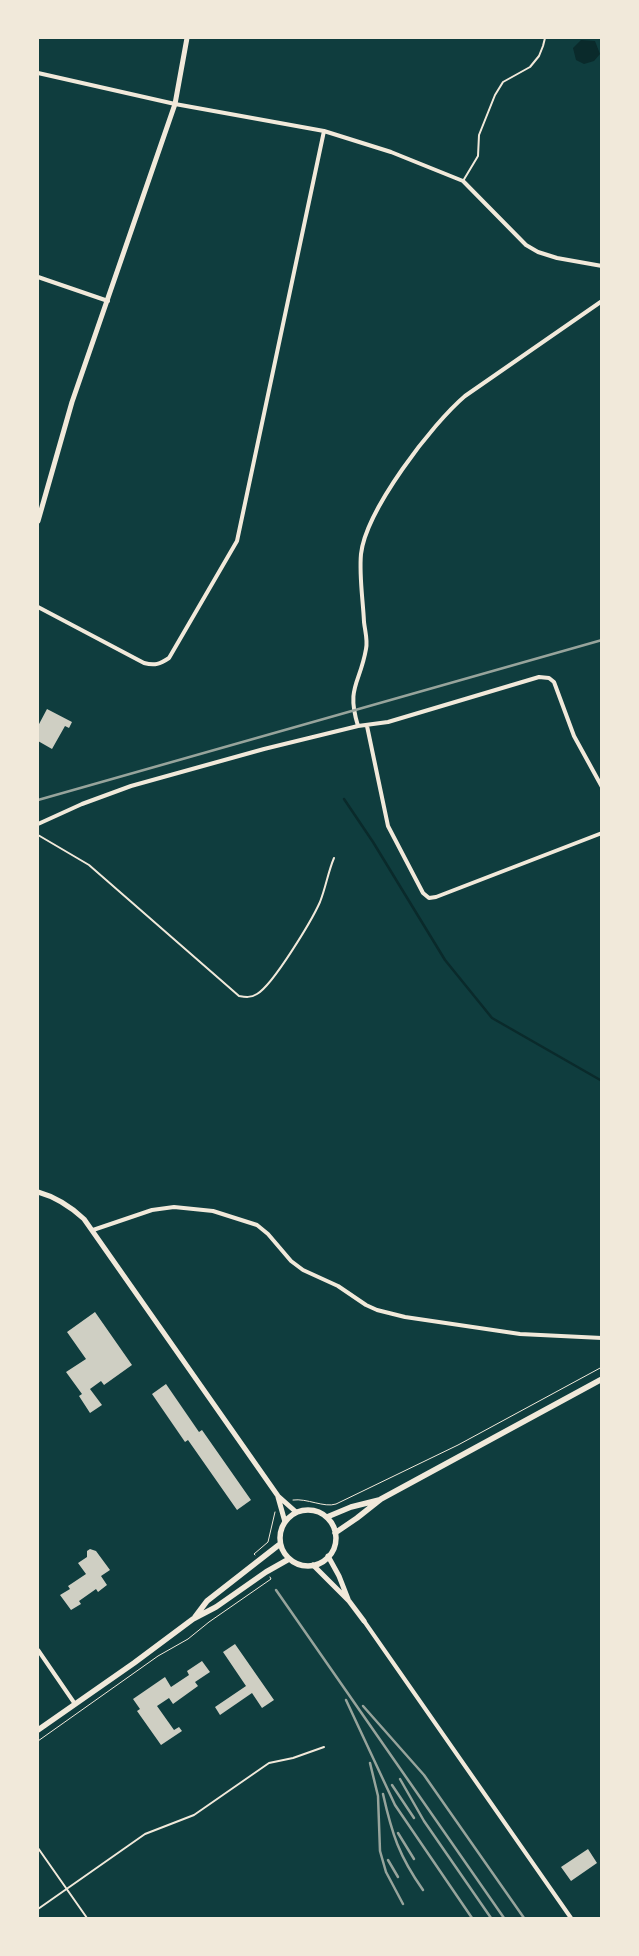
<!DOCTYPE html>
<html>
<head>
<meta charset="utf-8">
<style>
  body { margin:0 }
  #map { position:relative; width:639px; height:1956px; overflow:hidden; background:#0f3d3e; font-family:"Noto Sans",sans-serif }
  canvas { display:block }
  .frame { position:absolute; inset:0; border:39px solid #f1e9da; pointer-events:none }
</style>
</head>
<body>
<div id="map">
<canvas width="639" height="1956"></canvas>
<div class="frame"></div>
</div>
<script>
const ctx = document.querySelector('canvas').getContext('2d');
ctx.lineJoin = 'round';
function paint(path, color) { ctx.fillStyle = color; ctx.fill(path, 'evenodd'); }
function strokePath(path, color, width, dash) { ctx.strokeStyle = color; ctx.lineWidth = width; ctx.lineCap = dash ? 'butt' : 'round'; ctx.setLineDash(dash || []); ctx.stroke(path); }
const water = new Path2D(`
  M 581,40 L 595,41 L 600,54 L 594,61 L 584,64 L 576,60 L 573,48 Z`);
const stream = new Path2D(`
  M 344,799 L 373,842 L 445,960 L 492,1018 L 602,1081`);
const building = new Path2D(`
  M 47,709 L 72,722 L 69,728 L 65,726 L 52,749 L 38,741 L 38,726 Z
  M 95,1312 L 132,1365 L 104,1385 L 101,1381 L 90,1389 L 102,1405 L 90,1413 L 79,1396 L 82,1394 L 66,1372 L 86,1359 L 67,1332 Z
  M 166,1384 L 199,1432 L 202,1430 L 251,1500 L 237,1510 L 188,1440 L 185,1442 L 152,1394 Z
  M 90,1549 L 96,1551 L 110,1570 L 101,1576 L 107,1585 L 98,1592 L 96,1589 L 79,1601 L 81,1604 L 71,1610 L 60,1595 L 70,1589 L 68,1586 L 86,1574 L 78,1563 L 87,1557 L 87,1551 Z
  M 235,1644 L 274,1700 L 262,1708 L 252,1693 L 220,1715 L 215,1707 L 246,1686 L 223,1652 Z
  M 202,1661 L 210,1672 L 195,1682 L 198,1686 L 173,1704 L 169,1698 L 157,1706 L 174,1730 L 179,1727 L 182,1731 L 161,1745 L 137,1711 L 140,1709 L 133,1699 L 165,1677 L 171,1687 L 189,1675 L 187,1671 Z
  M 588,1849 L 597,1863 L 571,1881 L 561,1867 Z`);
const path = new Path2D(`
  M 293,1500 C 307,1498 324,1508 336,1504 L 458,1445 L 602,1367
  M 255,1555 L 254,1554 L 268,1542 L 275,1512
  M 38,1741 L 158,1656 L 188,1639 L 209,1622 L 271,1579 L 270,1577`);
const service = new Path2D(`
  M 463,181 L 478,156 L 479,135 L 495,95 L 503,82 L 530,67 L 539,56 L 543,46 L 545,38
  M 38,835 L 89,865 L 239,996 C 245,997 251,998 257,994 C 273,985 312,920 320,902 C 326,887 328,872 334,858
  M 38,1848 L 87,1918
  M 38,1909 L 145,1834 L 194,1815 L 269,1763 L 293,1758 L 324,1747`);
const minor = new Path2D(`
  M 38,73 L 175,104 L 324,131 L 391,152 L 463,181 L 526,245 L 538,252 L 557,258 L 602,266
  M 38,277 L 108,301
  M 38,607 L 144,663 C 155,666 160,664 169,658 L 237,541 L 324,131
  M 358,726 C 346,687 360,684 366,649 C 368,641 365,631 364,622 C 363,600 359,576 361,554 C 366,510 432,424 465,396 L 602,301
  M 367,726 L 388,826 L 423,893 L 429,898 L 436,897 L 602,833
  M 38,824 L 82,804 L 131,786 L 264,749 L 358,726 L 388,722 L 539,677 L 549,678 L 554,682 L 574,736 L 602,787
  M 93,1230 L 152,1210 L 174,1207 L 213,1211 L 257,1225 L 268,1234 L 291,1261 L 303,1270 L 338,1286 L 366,1305 L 377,1310 L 405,1317 L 520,1334 L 602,1338
  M 364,1621 L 571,1918
  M 38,1650 L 75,1704`);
const tertiary = new Path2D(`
  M 38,521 L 72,402 L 175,104 L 187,38
  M 38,1192 C 56,1197 70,1206 84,1219 L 278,1496 L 296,1512
  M 278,1497 L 285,1522
  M 328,1556 L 339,1576 L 348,1599
  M 313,1565 L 349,1601 L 364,1621`);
const secondary = new Path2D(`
  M280 1538a28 28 0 1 1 56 0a28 28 0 1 1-56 0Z
  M 327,1517 L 351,1507 L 379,1500
  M 335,1533 L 357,1518 L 381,1499 L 602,1379
  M 195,1617 L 207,1601 L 280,1544
  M 38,1730 L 134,1663 L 193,1619 L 216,1607 L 266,1572 L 289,1559`);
const rail = new Path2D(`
  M 38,800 L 602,640
  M 276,1590 L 504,1918
  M 346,1700 L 395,1805 L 472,1918
  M 363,1706 L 424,1775 L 524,1918
  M 370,1763 L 378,1796 L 380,1851 L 386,1872 L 403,1904
  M 400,1779 L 424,1821 L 491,1918
  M 392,1785 L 414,1818
  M 383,1794 C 392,1834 399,1856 423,1890
  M 398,1833 L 414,1859
  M 388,1860 L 398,1877`);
paint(water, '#0a2a2b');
strokePath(stream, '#0a2a2b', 2.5);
paint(building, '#cfcfc3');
strokePath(path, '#f1e9da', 1);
strokePath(service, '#f1e9da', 2);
strokePath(minor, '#f1e9da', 4);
strokePath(tertiary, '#f1e9da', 5);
strokePath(secondary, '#f1e9da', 5.5);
strokePath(rail, '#97a49c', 2.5);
</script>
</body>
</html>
